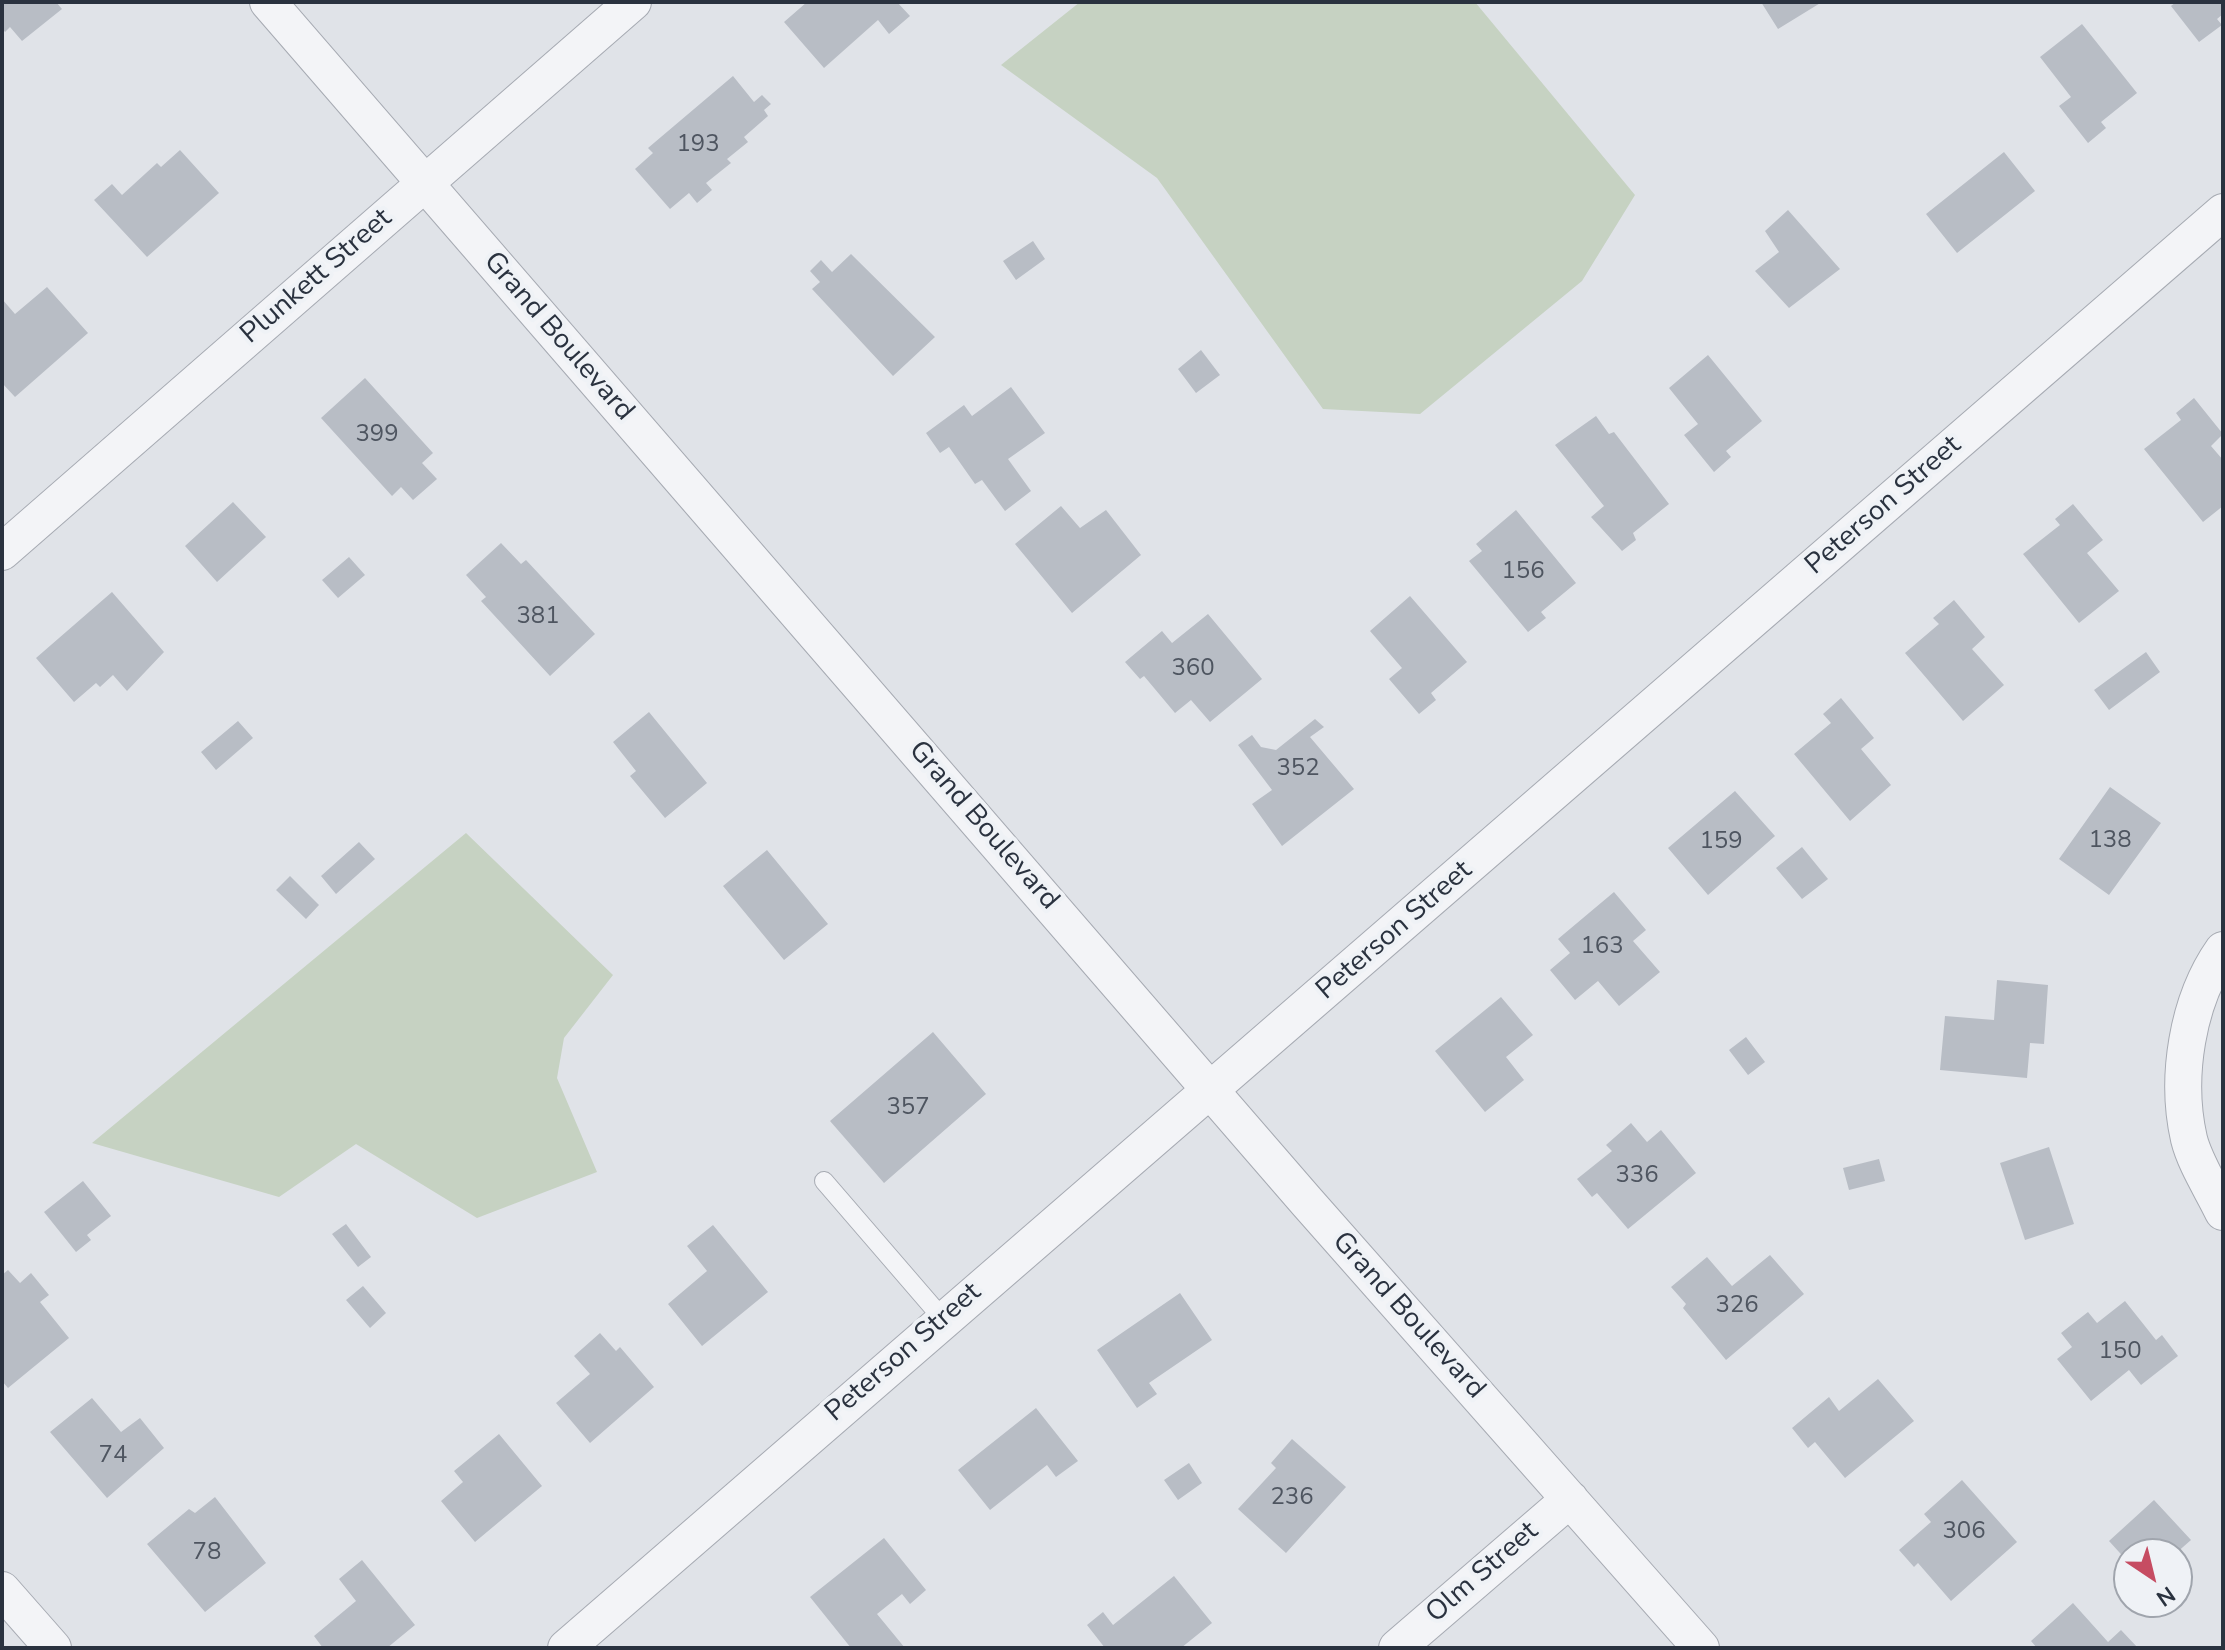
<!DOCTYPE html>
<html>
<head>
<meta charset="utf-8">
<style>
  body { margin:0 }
  #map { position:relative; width:2225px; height:1650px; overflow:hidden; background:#e0e3e8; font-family:"Nunito Sans",sans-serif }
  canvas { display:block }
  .frame { position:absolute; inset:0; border:4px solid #2a323f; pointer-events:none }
  .north { position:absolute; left:2113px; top:1538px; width:80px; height:80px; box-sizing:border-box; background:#eff2f6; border:2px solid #a0a5ad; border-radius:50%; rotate:145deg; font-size:22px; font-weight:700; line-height:32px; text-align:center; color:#2a323f }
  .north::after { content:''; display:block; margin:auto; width:28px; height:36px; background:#c64c62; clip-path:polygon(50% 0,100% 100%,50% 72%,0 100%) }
</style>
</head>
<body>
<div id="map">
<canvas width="2225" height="1650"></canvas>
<div class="frame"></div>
<div class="north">N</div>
</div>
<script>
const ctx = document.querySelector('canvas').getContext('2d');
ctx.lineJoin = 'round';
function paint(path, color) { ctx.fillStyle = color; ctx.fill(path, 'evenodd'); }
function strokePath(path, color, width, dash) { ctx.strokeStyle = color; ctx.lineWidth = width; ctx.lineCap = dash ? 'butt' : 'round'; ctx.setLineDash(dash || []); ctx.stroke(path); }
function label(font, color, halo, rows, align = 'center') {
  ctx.font = font + ' "Nunito Sans",sans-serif'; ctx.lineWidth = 8; ctx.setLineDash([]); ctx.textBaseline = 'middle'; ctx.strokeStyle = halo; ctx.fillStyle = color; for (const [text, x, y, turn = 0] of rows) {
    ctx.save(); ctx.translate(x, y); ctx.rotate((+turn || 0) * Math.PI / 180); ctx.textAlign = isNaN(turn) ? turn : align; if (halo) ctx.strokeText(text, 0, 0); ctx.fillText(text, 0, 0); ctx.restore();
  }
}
const green = new Path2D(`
  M 1080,2 L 1475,2 L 1635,195 L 1582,281 L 1420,414 L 1323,409 L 1157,178 L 1001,65 Z
  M 466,833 L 613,975 L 564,1038 L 557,1078 L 597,1172 L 477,1218 L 356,1144 L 279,1197 L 92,1143 Z`);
const building = new Path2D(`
  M 2,2 L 56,2 L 62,9 L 22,41 L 10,27 L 5,32 L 2,28 Z
  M 807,2 L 897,2 L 910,16 L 889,34 L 878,20 L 824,68 L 784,22 Z
  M 1761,2 L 1822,2 L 1778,29 Z
  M 2176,2 L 2223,2 L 2223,14 L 2217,19 L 2222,25 L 2199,42 L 2171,6 Z
  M 2082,24 L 2137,93 L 2101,122 L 2106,128 L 2088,143 L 2059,106 L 2071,97 L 2040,57 Z
  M 733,76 L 754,102 L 762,95 L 771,104 L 764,110 L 768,116 L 744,137 L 748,142 L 727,159 L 731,163 L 706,183 L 712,190 L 697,203 L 689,193 L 670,209 L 635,169 L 653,153 L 648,148 Z
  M 180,150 L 219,193 L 147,257 L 94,200 L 112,184 L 122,195 L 157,163 L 161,167 Z
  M 2004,152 L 2035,191 L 1957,253 L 1926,214 Z
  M 1788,210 L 1840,269 L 1789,308 L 1755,271 L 1779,252 L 1765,231 Z
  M 1033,241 L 1045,259 L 1016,280 L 1003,261 Z
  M 851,254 L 935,337 L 893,376 L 812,289 L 820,282 L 810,271 L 821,260 L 832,272 Z
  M 47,287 L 88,333 L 15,397 L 2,383 L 2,299 L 15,314 Z
  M 1201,350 L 1220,375 L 1196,393 L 1178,369 Z
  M 1708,355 L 1762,421 L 1726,451 L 1731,457 L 1714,472 L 1684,435 L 1698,424 L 1669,388 Z
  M 365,378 L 433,453 L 422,463 L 437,479 L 413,500 L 401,487 L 392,496 L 321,418 Z
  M 1011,387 L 1045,433 L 1008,459 L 1031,491 L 1005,511 L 982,480 L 975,484 L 949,447 L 940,453 L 926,433 L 964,405 L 972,416 Z
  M 2194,398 L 2223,434 L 2211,446 L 2223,460 L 2223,506 L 2203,522 L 2144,449 L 2181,420 L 2176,413 Z
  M 1596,416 L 1609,434 L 1614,432 L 1669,504 L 1633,533 L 1636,540 L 1622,551 L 1591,517 L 1604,506 L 1555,445 Z
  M 233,502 L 266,537 L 217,582 L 185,546 Z
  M 2073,504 L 2103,540 L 2087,553 L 2119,591 L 2079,623 L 2023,554 L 2060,525 L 2055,519 Z
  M 1061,506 L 1080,528 L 1106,510 L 1141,555 L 1072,613 L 1015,544 Z
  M 1516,510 L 1576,583 L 1541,612 L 1546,618 L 1528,632 L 1469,561 L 1482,551 L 1476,544 Z
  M 501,543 L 521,564 L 526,560 L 595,634 L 550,676 L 481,601 L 486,597 L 466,575 Z
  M 349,557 L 365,575 L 338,598 L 322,580 Z
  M 112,592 L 164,652 L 127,691 L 113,675 L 100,687 L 96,683 L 74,702 L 36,658 Z
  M 1410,596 L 1467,662 L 1431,693 L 1436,700 L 1419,714 L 1389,679 L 1402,668 L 1370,631 Z
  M 1954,600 L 1985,637 L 1972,649 L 2004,685 L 1963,721 L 1905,653 L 1939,624 L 1933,618 Z
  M 1208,614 L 1262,679 L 1210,722 L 1191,700 L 1175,713 L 1144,676 L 1140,679 L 1125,662 L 1162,631 L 1172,643 Z
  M 2146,652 L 2160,672 L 2109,710 L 2094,690 Z
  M 1841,698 L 1874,738 L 1861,749 L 1891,785 L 1850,821 L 1794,754 L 1831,723 L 1823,714 Z
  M 649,712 L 707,783 L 665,818 L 630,776 L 636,771 L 613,742 Z
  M 1315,719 L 1324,727 L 1310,737 L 1354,789 L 1282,846 L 1252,804 L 1272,790 L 1238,745 L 1252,735 L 1261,747 L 1276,750 Z
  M 238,721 L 253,738 L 216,770 L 201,752 Z
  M 2110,787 L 2161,823 L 2109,895 L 2059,859 Z
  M 1735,791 L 1775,836 L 1708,895 L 1668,848 Z
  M 359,842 L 375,859 L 336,894 L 321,876 Z
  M 1802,847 L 1828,879 L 1802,899 L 1776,868 Z
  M 767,850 L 828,924 L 784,960 L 723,886 Z
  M 290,876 L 319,905 L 306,919 L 276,890 Z
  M 1614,892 L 1646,930 L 1633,941 L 1660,972 L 1619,1006 L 1598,981 L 1575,1000 L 1550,970 L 1570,953 L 1558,939 Z
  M 1997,980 L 2048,985 L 2044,1044 L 2030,1043 L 2027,1078 L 1940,1070 L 1945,1016 L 1994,1020 Z
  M 1501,997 L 1533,1035 L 1506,1057 L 1524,1080 L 1485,1112 L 1435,1051 Z
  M 933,1032 L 986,1094 L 884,1183 L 830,1121 Z
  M 1746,1037 L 1765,1062 L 1748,1075 L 1729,1050 Z
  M 1631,1123 L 1647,1142 L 1661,1130 L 1696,1173 L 1628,1229 L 1597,1193 L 1592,1197 L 1577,1179 L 1612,1151 L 1606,1145 Z
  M 2049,1147 L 2074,1224 L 2025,1240 L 2000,1163 Z
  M 1879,1159 L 1885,1181 L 1849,1190 L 1843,1168 Z
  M 83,1181 L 111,1216 L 87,1235 L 91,1240 L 76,1252 L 44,1212 Z
  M 346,1224 L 371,1257 L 358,1267 L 332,1234 Z
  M 713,1225 L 768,1292 L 702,1346 L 668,1304 L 707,1271 L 687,1246 Z
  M 1770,1255 L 1804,1294 L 1726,1360 L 1683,1308 L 1686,1304 L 1671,1287 L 1707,1257 L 1732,1286 Z
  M 8,1270 L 20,1283 L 31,1273 L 49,1295 L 40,1302 L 69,1338 L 8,1388 L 2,1381 L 2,1275 Z
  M 363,1286 L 386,1313 L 370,1328 L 346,1300 Z
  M 1180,1293 L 1212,1340 L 1149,1383 L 1157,1394 L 1137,1408 L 1097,1350 Z
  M 2125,1301 L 2156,1340 L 2162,1335 L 2178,1356 L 2141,1385 L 2129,1370 L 2091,1401 L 2057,1359 L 2072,1347 L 2061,1333 L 2088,1312 L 2097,1323 Z
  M 600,1333 L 616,1351 L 620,1347 L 654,1387 L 590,1443 L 556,1403 L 590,1374 L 574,1356 Z
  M 1878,1379 L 1914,1421 L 1845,1478 L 1815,1442 L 1808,1448 L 1792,1428 L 1829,1397 L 1839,1411 Z
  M 92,1398 L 121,1432 L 140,1418 L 164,1448 L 107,1498 L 50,1432 Z
  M 1036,1408 L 1078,1461 L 1056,1477 L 1047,1465 L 990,1510 L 958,1470 Z
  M 499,1434 L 542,1486 L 475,1542 L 441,1501 L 463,1482 L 454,1471 Z
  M 1292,1439 L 1346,1487 L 1286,1553 L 1238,1509 L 1276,1468 L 1271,1463 Z
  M 1189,1463 L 1202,1483 L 1178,1500 L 1164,1480 Z
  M 1962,1480 L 2017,1542 L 1951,1601 L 1918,1563 L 1914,1567 L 1899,1550 L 1931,1522 L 1924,1514 Z
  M 215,1497 L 266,1563 L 205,1612 L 147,1544 L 189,1509 L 195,1513 Z
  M 2154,1500 L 2191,1540 L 2175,1554 L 2129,1554 L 2129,1563 L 2109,1541 Z
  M 884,1538 L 926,1590 L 910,1604 L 902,1594 L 877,1614 L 905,1648 L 851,1648 L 810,1597 Z
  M 362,1560 L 415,1625 L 387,1648 L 323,1648 L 314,1636 L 356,1601 L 339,1579 Z
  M 1174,1576 L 1212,1623 L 1181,1648 L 1105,1648 L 1087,1625 L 1103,1612 L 1113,1625 Z
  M 2073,1603 L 2108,1642 L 2121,1630 L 2138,1648 L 2037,1648 L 2031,1641 Z`);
const lane = new Path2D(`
  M 824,1181 L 943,1319`);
const street = new Path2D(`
  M 268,2 L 1307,1202 L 1701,1648
  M 2,552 L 633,2
  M 2223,950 C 2187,1001 2175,1078 2189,1139 C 2195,1163 2212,1189 2223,1212
  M 2,1590 L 53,1648
  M 566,1648 L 2223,212
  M 1397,1648 L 1570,1499`);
const numberNames = [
  ["193",698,145],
  ["399",377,435],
  ["156",1523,572],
  ["381",538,617],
  ["360",1193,669],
  ["352",1298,769],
  ["138",2110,841],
  ["159",1721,842],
  ["163",1602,947],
  ["357",908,1108],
  ["336",1637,1176],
  ["326",1737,1306],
  ["150",2120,1352],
  ["74",113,1456],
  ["236",1292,1498],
  ["306",1964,1532],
  ["78",207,1553]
];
const streetNames = [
  ["Plunkett Street",317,277,-41],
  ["Grand Boulevard",558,337,49],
  ["Peterson Street",1884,506,-41],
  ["Grand Boulevard",983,826,49],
  ["Peterson Street",1395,931,-41],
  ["Grand Boulevard",1408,1316,48],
  ["Peterson Street",904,1353,-41],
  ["Olm Street",1483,1573,-41]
];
paint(green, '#c6d2c2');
paint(building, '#b8bdc5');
strokePath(lane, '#a6aab2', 20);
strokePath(street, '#a6aab2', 38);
strokePath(lane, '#f3f4f7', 18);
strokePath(street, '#f3f4f7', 36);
label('24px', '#4e5560', null, numberNames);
label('28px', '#2a323f', '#eff2f6', streetNames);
</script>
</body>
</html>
